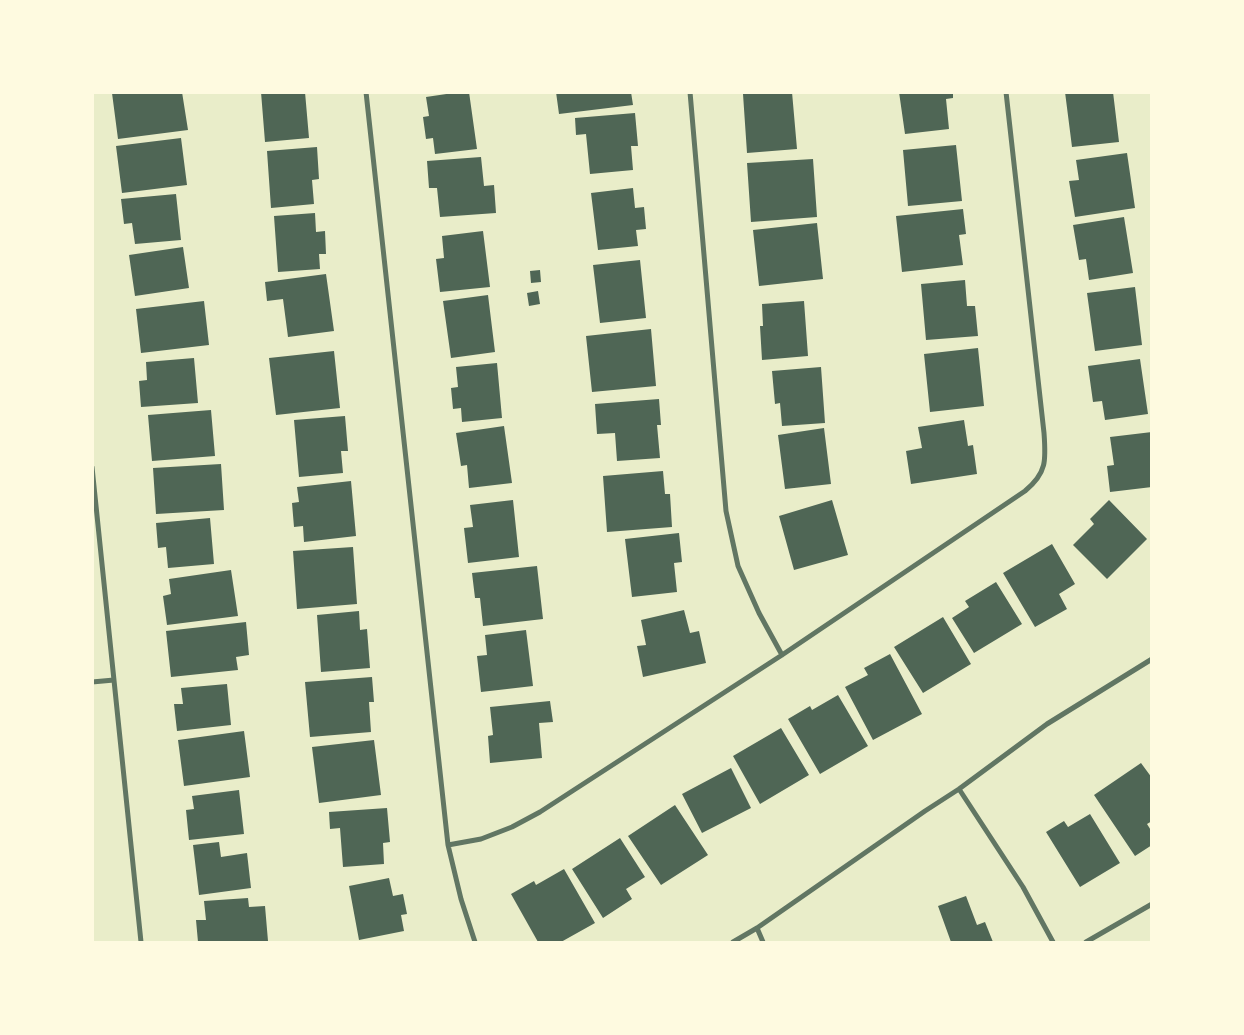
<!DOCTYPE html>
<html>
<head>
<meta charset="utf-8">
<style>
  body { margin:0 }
  #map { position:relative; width:1244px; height:1035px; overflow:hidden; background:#e9edc9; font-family:"Alegreya Sans",sans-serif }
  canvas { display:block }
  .frame { position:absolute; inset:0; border:94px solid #fefae0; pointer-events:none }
</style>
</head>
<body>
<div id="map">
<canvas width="1244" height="1035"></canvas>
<div class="frame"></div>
</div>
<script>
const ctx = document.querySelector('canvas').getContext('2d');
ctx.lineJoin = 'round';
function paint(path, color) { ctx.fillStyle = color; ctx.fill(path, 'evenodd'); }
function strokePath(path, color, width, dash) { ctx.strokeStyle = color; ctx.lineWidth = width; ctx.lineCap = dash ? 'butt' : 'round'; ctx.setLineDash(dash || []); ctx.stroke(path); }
const building = new Path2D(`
  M 119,92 L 182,92 L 188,130 L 118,139 L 112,93 Z
  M 261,92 L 305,92 L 309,138 L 265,142 Z
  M 460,92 L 469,92 L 477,149 L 435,154 L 433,138 L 426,139 L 423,117 L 429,116 L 426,97 Z
  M 556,92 L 631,92 L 633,105 L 559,114 Z
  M 766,92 L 792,92 L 797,149 L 747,153 L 743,94 Z
  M 899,92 L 953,92 L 953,98 L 946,99 L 949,129 L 905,134 Z
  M 1065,92 L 1113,92 L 1119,142 L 1072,147 Z
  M 635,113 L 638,146 L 631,146 L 633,170 L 590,174 L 586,134 L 576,135 L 575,118 Z
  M 181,138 L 187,185 L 122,193 L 116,146 Z
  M 956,145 L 962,201 L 908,206 L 903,150 Z
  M 317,147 L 319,179 L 312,180 L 314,204 L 271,208 L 267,151 Z
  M 1127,153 L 1135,208 L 1075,217 L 1069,181 L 1079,180 L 1076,160 Z
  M 481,157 L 484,186 L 494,185 L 496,213 L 440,217 L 437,188 L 429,188 L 427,161 Z
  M 813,159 L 817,217 L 751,222 L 747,163 Z
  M 633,188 L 635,208 L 644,207 L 646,229 L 636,230 L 638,246 L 598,250 L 591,193 Z
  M 176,194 L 181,240 L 135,244 L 132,223 L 124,224 L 121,199 Z
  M 963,209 L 966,234 L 959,235 L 963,265 L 902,272 L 896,216 Z
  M 315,213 L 316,232 L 325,231 L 326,254 L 319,254 L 320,269 L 278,272 L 274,216 Z
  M 1124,217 L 1133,273 L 1089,280 L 1086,259 L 1079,260 L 1073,225 Z
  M 817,223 L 823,279 L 759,286 L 753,230 Z
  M 483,231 L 490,287 L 440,292 L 436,259 L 444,258 L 442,236 Z
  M 183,247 L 189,288 L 135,296 L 129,255 Z
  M 640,260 L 646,318 L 600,323 L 593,265 Z
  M 540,270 L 541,282 L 531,283 L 530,271 Z
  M 326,274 L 334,331 L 288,337 L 283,299 L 267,301 L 265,282 Z
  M 965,280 L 967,306 L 975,306 L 978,336 L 926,340 L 921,284 Z
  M 1135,287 L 1142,345 L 1095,351 L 1087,293 Z
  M 538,291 L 540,304 L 529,306 L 527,293 Z
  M 488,295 L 495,352 L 451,358 L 443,301 Z
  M 204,301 L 209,345 L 141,353 L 136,309 Z
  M 804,301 L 808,356 L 762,360 L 760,326 L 763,326 L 762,304 Z
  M 651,329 L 656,386 L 592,392 L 586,336 Z
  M 978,348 L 984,406 L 930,412 L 924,354 Z
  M 334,351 L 340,408 L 276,415 L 269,358 Z
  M 194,358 L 198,403 L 141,407 L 139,381 L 147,380 L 146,362 Z
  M 1140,359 L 1148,414 L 1105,420 L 1102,401 L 1093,402 L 1088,366 Z
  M 497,363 L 502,418 L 462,422 L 461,408 L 453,409 L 451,388 L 458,387 L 456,367 Z
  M 821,367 L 825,423 L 782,426 L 780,403 L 775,404 L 772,371 Z
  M 659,399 L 661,425 L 657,425 L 660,458 L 617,461 L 615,433 L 597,434 L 595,404 Z
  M 211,410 L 215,456 L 152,461 L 148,415 Z
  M 345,416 L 348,451 L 341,451 L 343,473 L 299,477 L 294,420 Z
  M 964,420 L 968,446 L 973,445 L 977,474 L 911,484 L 906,451 L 922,448 L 918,427 Z
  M 504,426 L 512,483 L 469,488 L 467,465 L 461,466 L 456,433 Z
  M 824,428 L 831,484 L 785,489 L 778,435 Z
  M 1152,432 L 1152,487 L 1110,492 L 1107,466 L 1114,465 L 1110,437 Z
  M 221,464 L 224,510 L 156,514 L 153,468 Z
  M 663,471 L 665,494 L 670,494 L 672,527 L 607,532 L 603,476 Z
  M 351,481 L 356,536 L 304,542 L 303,526 L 294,527 L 292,503 L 299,502 L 297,487 Z
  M 513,500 L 519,557 L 468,563 L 464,528 L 473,527 L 470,505 Z
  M 832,500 L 848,555 L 794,570 L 779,516 Z
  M 1109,500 L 1147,539 L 1107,579 L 1073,545 L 1094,524 L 1090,519 Z
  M 210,518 L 214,564 L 168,568 L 166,547 L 158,548 L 156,523 Z
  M 679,533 L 682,562 L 674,563 L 677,592 L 632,597 L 625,539 Z
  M 1052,544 L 1075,584 L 1059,594 L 1067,609 L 1035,627 L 1003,573 Z
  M 353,547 L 357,604 L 297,609 L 293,551 Z
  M 537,566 L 543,619 L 483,626 L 480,598 L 475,598 L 472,573 Z
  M 231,570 L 238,616 L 167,625 L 163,596 L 171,594 L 169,579 Z
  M 996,582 L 1022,624 L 974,653 L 952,618 L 969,607 L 965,601 Z
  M 684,610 L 690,633 L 699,631 L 706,663 L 643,677 L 637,646 L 646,645 L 641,620 Z
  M 359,611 L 360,630 L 367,629 L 370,668 L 321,672 L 317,615 Z
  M 943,617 L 971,664 L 923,693 L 894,647 Z
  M 246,622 L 249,655 L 236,657 L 238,670 L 171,677 L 166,631 Z
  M 526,630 L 533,686 L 481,692 L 477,656 L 487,655 L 485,635 Z
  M 890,654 L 922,714 L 873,740 L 845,687 L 868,675 L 864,668 Z
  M 372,677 L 374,702 L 369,702 L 371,732 L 310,737 L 305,682 Z
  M 227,684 L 231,725 L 177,731 L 174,704 L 183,704 L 181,688 Z
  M 838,695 L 868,746 L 820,774 L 788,719 L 810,706 L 812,710 Z
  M 550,701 L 553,722 L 539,723 L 542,758 L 490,763 L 488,736 L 493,735 L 490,707 Z
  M 781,728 L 809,775 L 760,804 L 733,756 Z
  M 244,731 L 250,777 L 184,786 L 178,740 Z
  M 374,740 L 381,795 L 319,803 L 312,747 Z
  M 1141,763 L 1152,778 L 1152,821 L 1147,824 L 1152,832 L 1152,845 L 1135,856 L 1094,795 Z
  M 731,768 L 751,808 L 702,833 L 682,794 Z
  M 239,790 L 244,834 L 189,840 L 186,810 L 194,809 L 192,796 Z
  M 675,805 L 708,855 L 661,885 L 628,836 Z
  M 387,808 L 390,842 L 383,843 L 384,864 L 343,867 L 340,828 L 330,829 L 329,812 Z
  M 1090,814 L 1120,863 L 1080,887 L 1046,832 L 1064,821 L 1068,827 Z
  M 620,838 L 645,877 L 626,889 L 632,899 L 603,918 L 572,869 Z
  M 219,842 L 221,857 L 247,853 L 251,888 L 199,895 L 193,845 Z
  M 564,869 L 595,923 L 561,942 L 538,942 L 511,894 L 534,881 L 536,885 Z
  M 389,878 L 393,896 L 403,894 L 407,914 L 401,915 L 404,931 L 359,940 L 349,886 Z
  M 966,896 L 977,925 L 985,922 L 993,942 L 951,942 L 938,906 Z
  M 248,898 L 249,907 L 265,906 L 268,941 L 244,942 L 198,942 L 196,920 L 206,920 L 204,901 Z`);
const minor = new Path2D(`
  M 366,92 L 448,845 L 461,899 L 475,942
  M 690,92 L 726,511 L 738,566 L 759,613 L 782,655
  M 92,467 L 141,942
  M 92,682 L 114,680
  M 959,789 L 1023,887 L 1053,942
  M 448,845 L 481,839 L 512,827 L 540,812 L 782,655 L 1025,491 C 1047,473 1046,460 1044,433 L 1006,92
  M 757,928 L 763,942
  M 733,942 L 757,928 L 925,811 L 959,789 L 1047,724 L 1152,659
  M 1086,942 L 1152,904`);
paint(building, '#4f6655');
strokePath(minor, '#617663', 5);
</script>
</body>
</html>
